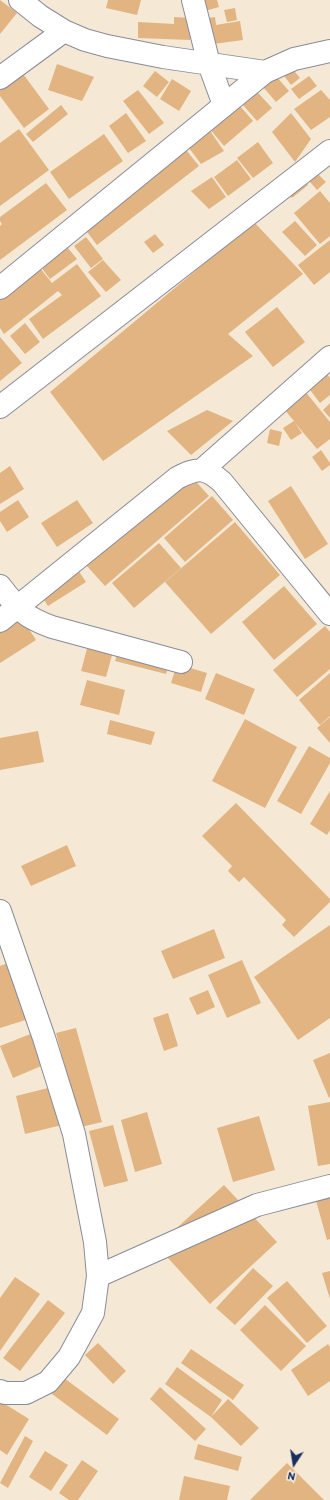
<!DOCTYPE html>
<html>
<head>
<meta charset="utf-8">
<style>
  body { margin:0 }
  #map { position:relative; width:330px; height:1500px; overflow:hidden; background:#f5e9d5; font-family:Itim,sans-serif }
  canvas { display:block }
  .north { position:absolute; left:274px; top:1444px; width:40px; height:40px; -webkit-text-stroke:3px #f7f3e8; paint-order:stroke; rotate:192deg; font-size:11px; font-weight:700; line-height:16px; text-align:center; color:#1b2f5e }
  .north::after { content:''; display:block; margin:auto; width:14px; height:18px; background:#1b2f5e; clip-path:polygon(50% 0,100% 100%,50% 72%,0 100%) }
</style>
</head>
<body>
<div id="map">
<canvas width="330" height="1500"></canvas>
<div class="north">N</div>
</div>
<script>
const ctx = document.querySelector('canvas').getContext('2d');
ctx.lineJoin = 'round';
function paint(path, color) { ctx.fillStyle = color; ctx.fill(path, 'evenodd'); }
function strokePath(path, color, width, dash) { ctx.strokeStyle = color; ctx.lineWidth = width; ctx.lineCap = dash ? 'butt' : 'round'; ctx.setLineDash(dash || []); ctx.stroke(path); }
const building = new Path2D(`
  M 0,0 L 17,13 L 0,34 Z
  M 108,0 L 141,0 L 137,15 L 106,8 Z
  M 202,0 L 217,0 L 219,7 L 205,11 Z
  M 235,8 L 237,20 L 227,22 L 224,10 Z
  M 174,17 L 192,18 L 190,40 L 138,38 L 138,22 L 174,24 Z
  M 215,17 L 216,25 L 240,21 L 243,40 L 206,45 L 201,19 Z
  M 57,64 L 94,77 L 82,101 L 48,90 Z
  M 18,67 L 49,109 L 24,128 L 0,96 L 0,80 Z
  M 291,67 L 300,78 L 291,85 L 282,73 Z
  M 155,71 L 169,82 L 157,97 L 143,86 Z
  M 276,76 L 289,91 L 276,102 L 263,87 Z
  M 309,76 L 317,86 L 299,99 L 291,89 Z
  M 172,79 L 191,91 L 179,111 L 160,99 Z
  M 250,84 L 272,108 L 257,121 L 236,97 Z
  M 138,90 L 164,123 L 149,134 L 123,101 Z
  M 321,90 L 330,100 L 330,117 L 311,130 L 294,109 Z
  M 234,99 L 253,121 L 224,146 L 205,123 Z
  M 61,105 L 68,114 L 33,142 L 26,134 Z
  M 126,113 L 146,141 L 128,153 L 109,126 Z
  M 291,113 L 311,139 L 295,162 L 272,132 Z
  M 206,125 L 224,151 L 201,164 L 183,140 Z
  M 19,129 L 49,170 L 0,206 L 0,143 Z
  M 104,134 L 123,161 L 69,199 L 50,172 Z
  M 258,142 L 273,163 L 253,178 L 237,158 Z
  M 183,146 L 199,166 L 97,245 L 81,224 Z
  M 237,160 L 251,179 L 228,196 L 214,177 Z
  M 312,168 L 326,182 L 317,190 L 304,175 Z
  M 301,175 L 308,185 L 292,198 L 284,189 Z
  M 212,177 L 226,197 L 209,209 L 191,191 Z
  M 46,183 L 67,210 L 0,260 L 0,226 L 2,224 L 0,221 L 0,217 Z
  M 320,191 L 330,203 L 330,236 L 320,244 L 294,213 Z
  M 295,221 L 317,245 L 305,256 L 282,232 Z
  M 254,222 L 303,274 L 228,334 L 253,356 L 103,461 L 50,392 Z
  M 155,234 L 164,245 L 153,253 L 144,242 Z
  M 86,237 L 103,259 L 91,268 L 74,246 Z
  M 330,240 L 330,272 L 314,285 L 298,265 Z
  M 63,242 L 77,259 L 50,279 L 37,262 Z
  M 103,260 L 121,280 L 106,292 L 88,272 Z
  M 35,262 L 52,283 L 77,264 L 101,296 L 43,339 L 29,319 L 62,295 L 58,291 L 4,334 L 0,328 L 0,289 Z
  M 277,307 L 305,342 L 273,367 L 245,332 Z
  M 25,323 L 40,342 L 25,354 L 10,336 Z
  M 0,337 L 22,363 L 0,381 Z
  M 323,368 L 330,378 L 330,395 L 320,403 L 304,382 Z
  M 300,385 L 330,422 L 330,439 L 317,449 L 295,423 L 302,433 L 291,440 L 283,428 L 294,421 L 278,402 Z
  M 330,403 L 330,418 L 323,410 Z
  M 207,410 L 233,421 L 191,455 L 167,431 Z
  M 270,429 L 282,432 L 279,446 L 267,443 Z
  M 321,450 L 330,463 L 330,465 L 322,471 L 312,457 Z
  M 10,466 L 24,489 L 0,504 L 0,473 Z
  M 190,475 L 209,496 L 105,586 L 86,565 Z
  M 291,486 L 328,544 L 305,559 L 268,501 Z
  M 212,496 L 233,520 L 185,562 L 164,538 Z
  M 18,500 L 29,517 L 7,532 L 0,521 L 0,512 Z
  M 77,500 L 93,523 L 57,547 L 41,523 Z
  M 235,522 L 280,575 L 211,634 L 165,582 Z
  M 159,543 L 181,568 L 134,608 L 112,583 Z
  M 78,570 L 86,582 L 48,606 L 40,594 Z
  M 284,586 L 317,624 L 274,660 L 242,622 Z
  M 21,617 L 36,640 L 0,663 L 0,631 Z
  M 325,626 L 330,632 L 330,669 L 297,697 L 273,670 Z
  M 89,641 L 114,648 L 106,677 L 81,671 Z
  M 119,648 L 170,661 L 166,674 L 115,661 Z
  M 177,664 L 207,673 L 201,692 L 171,683 Z
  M 216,673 L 255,689 L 244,715 L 205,699 Z
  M 330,673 L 330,716 L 320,725 L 299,700 Z
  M 87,680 L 125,690 L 119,715 L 80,705 Z
  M 330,717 L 330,743 L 317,728 Z
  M 245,719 L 297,747 L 265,808 L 212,781 Z
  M 110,720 L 155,732 L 151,745 L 107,734 Z
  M 38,731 L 44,762 L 0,770 L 0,738 Z
  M 309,746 L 330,758 L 330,763 L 301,814 L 277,801 Z
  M 330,791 L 330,830 L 327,835 L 310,824 Z
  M 236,803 L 330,899 L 330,902 L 294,937 L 282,925 L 286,920 L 244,877 L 239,882 L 228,871 L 232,866 L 202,836 Z
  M 67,845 L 76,866 L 31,886 L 21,866 Z
  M 330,925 L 330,1018 L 298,1040 L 254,977 Z
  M 214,929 L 225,958 L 173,979 L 161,951 Z
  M 16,960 L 35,1017 L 0,1028 L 0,966 Z
  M 242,960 L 261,1003 L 227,1018 L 208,975 Z
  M 208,990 L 215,1007 L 197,1015 L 189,998 Z
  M 168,1013 L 178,1046 L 164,1051 L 153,1018 Z
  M 76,1028 L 102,1122 L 81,1127 L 56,1033 Z
  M 33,1033 L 46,1064 L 13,1078 L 0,1046 Z
  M 330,1053 L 330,1097 L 329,1098 L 313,1060 Z
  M 52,1087 L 62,1125 L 25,1134 L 16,1096 Z
  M 330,1102 L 330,1164 L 318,1166 L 308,1106 Z
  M 147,1112 L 162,1164 L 135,1172 L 121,1120 Z
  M 259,1116 L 275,1170 L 233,1182 L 217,1128 Z
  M 113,1125 L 128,1181 L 104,1187 L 89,1131 Z
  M 224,1185 L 277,1242 L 210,1304 L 157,1246 Z
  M 330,1185 L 330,1239 L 327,1240 L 313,1190 Z
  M 253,1268 L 273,1286 L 235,1325 L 216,1308 Z
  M 330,1271 L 330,1299 L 322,1273 Z
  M 15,1277 L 40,1294 L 0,1351 L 0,1298 Z
  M 287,1281 L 327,1326 L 307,1343 L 267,1298 Z
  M 48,1300 L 65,1313 L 20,1371 L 3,1358 Z
  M 265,1305 L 306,1346 L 281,1371 L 240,1330 Z
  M 98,1343 L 126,1371 L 113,1384 L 85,1355 Z
  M 328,1344 L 330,1347 L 330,1381 L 308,1396 L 291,1370 Z
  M 191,1349 L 244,1385 L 233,1400 L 181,1363 Z
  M 177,1367 L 222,1400 L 211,1417 L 165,1384 Z
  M 60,1375 L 119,1419 L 107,1435 L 48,1391 Z
  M 160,1387 L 206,1429 L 195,1441 L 150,1399 Z
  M 228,1399 L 259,1428 L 241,1446 L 211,1417 Z
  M 0,1401 L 29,1419 L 7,1455 L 0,1450 Z
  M 25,1436 L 33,1441 L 8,1488 L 0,1483 Z
  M 198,1444 L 242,1457 L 238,1471 L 194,1459 Z
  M 45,1451 L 68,1465 L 51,1491 L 29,1477 Z
  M 82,1460 L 98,1471 L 78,1500 L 69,1500 L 59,1493 Z
  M 287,1463 L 324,1500 L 250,1500 Z
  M 184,1476 L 230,1486 L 227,1500 L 179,1500 Z`);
const minor = new Path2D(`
  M 20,0 L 40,16 L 64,31 L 85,40 L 107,46 L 163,57 L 265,72
  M 193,0 L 209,64 L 224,105
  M 0,78 L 64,31
  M 0,288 L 265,72 L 294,59 L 330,51
  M 0,407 L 330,151
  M 202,470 L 330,357
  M 0,586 C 18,609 24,617 52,627 L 181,662
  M 0,621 L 177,478 C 197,468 204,466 222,482 L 330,614
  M 0,911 L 44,1038 L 74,1134 L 95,1242 L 98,1276 L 93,1313 L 69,1357 L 48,1382 L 26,1393 L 5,1393 L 0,1391
  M 98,1276 L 257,1205 L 330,1186`);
paint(building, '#e1b481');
strokePath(minor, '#888c9a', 24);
strokePath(minor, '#fff', 22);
</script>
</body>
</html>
